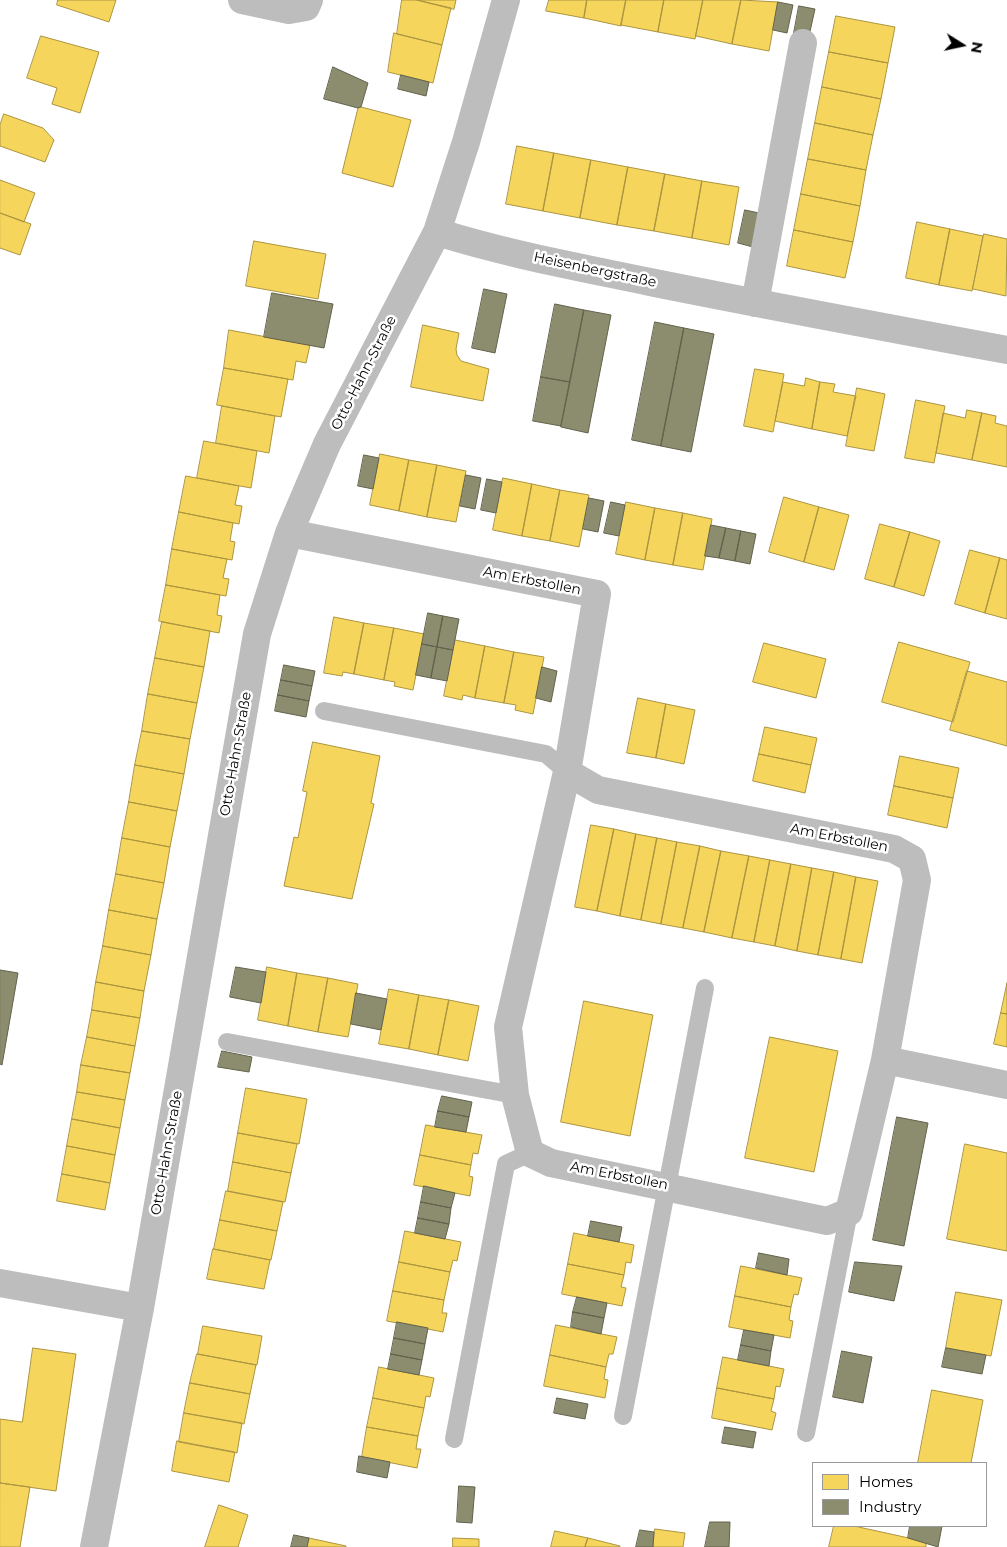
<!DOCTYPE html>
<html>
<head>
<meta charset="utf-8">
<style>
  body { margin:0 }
  #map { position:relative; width:1007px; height:1547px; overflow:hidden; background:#fff; font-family:Montserrat,sans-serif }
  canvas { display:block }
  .legend { position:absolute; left:812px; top:1462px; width:175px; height:65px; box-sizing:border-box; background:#fff; border:1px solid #999; margin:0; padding:6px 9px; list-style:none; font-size:15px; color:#000 }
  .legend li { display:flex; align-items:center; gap:10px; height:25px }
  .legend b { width:25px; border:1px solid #999 }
  .north { position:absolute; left:937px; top:20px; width:50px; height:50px; -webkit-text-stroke:4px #fff; paint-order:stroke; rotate:100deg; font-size:14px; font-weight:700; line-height:20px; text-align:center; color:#000 }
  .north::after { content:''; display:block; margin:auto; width:18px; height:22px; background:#000; clip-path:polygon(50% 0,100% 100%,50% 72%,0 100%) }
</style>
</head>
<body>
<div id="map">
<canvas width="1007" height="1547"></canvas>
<ul class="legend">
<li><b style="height:14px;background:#f6d55c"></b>Homes</li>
<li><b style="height:14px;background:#8c8c6e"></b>Industry</li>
</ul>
<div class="north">N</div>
</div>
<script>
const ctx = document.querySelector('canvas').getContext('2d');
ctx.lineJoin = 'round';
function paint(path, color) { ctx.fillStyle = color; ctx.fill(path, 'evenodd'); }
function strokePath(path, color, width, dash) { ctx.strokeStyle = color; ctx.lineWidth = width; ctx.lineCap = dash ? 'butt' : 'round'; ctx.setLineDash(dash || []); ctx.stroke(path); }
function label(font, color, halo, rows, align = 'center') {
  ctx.font = font + ' Montserrat,sans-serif'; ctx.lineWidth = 5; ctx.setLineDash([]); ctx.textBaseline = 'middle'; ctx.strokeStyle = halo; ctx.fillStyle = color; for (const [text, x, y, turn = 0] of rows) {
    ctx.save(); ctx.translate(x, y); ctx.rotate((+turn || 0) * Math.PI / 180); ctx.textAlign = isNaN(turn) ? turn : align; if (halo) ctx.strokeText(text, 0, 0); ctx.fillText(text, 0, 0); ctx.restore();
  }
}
const homes = new Path2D(`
  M 58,0 L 116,0 L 109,22 L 57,5 Z
  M 402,0 L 417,0 L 451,8 L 442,45 L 397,34 Z
  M 417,0 L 456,0 L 454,9 Z
  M 549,0 L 587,0 L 584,18 L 546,11 Z
  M 587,0 L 626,0 L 621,26 L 584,18 Z
  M 626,0 L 664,0 L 658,32 L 621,25 Z
  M 664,0 L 703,0 L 695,39 L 658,32 Z
  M 703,0 L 741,0 L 732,44 L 696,36 Z
  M 741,0 L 778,2 L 769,51 L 732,44 Z
  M 836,16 L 895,27 L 888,63 L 829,52 Z
  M 394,33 L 442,45 L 433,83 L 388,72 Z
  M 41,36 L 99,52 L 80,113 L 52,104 L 57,88 L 27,78 Z
  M 829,52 L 888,63 L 881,99 L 822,87 Z
  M 822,87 L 881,99 L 873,135 L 815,123 Z
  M 361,107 L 411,120 L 393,187 L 342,173 L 358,108 Z
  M 4,114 L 43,128 L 54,140 L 45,162 L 0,146 L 0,125 Z
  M 815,123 L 873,135 L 866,170 L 808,159 Z
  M 517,146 L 554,153 L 543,211 L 506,204 Z
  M 554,153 L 591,160 L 580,218 L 543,211 Z
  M 808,159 L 866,170 L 860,206 L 801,194 Z
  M 591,160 L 628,167 L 617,225 L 580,218 Z
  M 628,167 L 665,174 L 654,231 L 617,225 Z
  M 665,174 L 702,181 L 692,238 L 654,231 Z
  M 0,180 L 35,193 L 24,222 L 0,213 Z
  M 702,181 L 739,187 L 729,245 L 692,238 Z
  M 801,194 L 860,206 L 853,242 L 794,230 Z
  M 0,213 L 31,224 L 20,255 L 0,248 Z
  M 917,222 L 950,229 L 939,285 L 906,278 Z
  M 950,229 L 983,236 L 972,291 L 939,285 Z
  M 794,230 L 853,242 L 845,278 L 787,266 Z
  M 984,234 L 1007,239 L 1006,296 L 973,289 Z
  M 254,241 L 326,254 L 318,299 L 246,286 Z
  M 423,325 L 459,333 L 456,349 L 457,355 L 461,361 L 489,369 L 483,401 L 411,387 Z
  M 229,330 L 310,345 L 306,363 L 296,361 L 293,380 L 224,368 Z
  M 224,368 L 288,379 L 281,417 L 217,405 Z
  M 755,369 L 784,374 L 773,432 L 744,426 Z
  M 806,378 L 820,382 L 812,429 L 775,421 L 783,382 L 804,386 Z
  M 820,382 L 835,384 L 833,392 L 856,396 L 847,436 L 812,429 Z
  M 857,388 L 885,394 L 874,451 L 846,446 Z
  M 916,400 L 945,406 L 934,463 L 905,458 Z
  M 222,406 L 275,416 L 269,453 L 216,443 Z
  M 967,410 L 982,413 L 972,460 L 936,453 L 943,413 L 965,418 Z
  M 982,413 L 996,416 L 995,423 L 1007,426 L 1007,467 L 972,460 Z
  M 204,441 L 257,451 L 251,488 L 197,478 Z
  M 380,454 L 409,460 L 399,511 L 370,505 Z
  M 409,460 L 437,465 L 427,517 L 399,511 Z
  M 437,465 L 466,471 L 456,522 L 427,517 Z
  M 186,476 L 239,486 L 235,505 L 242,506 L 239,524 L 179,512 Z
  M 503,478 L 532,484 L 522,536 L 493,530 Z
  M 532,484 L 560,490 L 550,541 L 522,536 Z
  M 560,490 L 589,495 L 579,547 L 550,541 Z
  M 784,497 L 819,507 L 804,562 L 769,552 Z
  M 626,502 L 655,508 L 645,560 L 616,554 Z
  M 819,507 L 849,515 L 834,570 L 804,562 Z
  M 655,508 L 683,513 L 673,565 L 645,560 Z
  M 179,512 L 233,523 L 230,541 L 235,542 L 232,560 L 172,549 Z
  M 683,513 L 712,519 L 703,570 L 673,565 Z
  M 880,524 L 910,532 L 894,587 L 865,579 Z
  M 910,532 L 940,541 L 924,596 L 894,587 Z
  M 172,549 L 227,559 L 223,578 L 229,579 L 226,596 L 166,585 Z
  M 970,550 L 1000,558 L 985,613 L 955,604 Z
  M 1000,558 L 1007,560 L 1007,619 L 985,613 Z
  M 166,585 L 220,595 L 217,615 L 222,616 L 219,633 L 159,621 Z
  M 334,617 L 364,623 L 354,674 L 343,672 L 342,676 L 324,673 Z
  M 162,622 L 210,631 L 204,667 L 155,658 Z
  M 364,623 L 394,628 L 384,680 L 354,674 Z
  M 394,628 L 424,634 L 413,690 L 394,686 L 395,682 L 384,680 Z
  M 455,640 L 485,646 L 475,698 L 463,695 L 462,700 L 444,696 Z
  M 899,642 L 970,662 L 953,722 L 882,702 Z
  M 764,643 L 826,659 L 816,698 L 753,682 Z
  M 485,646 L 514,652 L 504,703 L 475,698 Z
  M 514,652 L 544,657 L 533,714 L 515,710 L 516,705 L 504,703 Z
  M 155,658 L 204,667 L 197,703 L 148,694 Z
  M 967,671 L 1007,682 L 1007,746 L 950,730 Z
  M 148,694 L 197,703 L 190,739 L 142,731 Z
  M 638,698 L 666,704 L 656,758 L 627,753 Z
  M 666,704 L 695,710 L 684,764 L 656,758 Z
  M 765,727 L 817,738 L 811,765 L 759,754 Z
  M 142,731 L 190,739 L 184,774 L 135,765 Z
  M 313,742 L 380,756 L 371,803 L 374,804 L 352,899 L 284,886 L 294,837 L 298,838 L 307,792 L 303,791 Z
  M 759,754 L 811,765 L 805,793 L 753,781 Z
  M 900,756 L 959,768 L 953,798 L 894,786 Z
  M 135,765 L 184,774 L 177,811 L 129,802 Z
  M 894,786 L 953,798 L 947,828 L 888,815 Z
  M 129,802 L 177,811 L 170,847 L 122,838 Z
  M 591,825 L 614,829 L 597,911 L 575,907 Z
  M 614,829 L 636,834 L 620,916 L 597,911 Z
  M 636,834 L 657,838 L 641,920 L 620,916 Z
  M 122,838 L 170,847 L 164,883 L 116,874 Z
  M 657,838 L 677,842 L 661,924 L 641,920 Z
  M 677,842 L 700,846 L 683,928 L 661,924 Z
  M 700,846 L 721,851 L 704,932 L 683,928 Z
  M 721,851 L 749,856 L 732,938 L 704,932 Z
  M 749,856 L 770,860 L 754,942 L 732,938 Z
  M 770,860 L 791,864 L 775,946 L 754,942 Z
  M 791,864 L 812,868 L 797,951 L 775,946 Z
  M 812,868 L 834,872 L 818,955 L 797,951 Z
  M 834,872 L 856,877 L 841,959 L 818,955 Z
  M 116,874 L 164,883 L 157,919 L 109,910 Z
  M 856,877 L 878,881 L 862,963 L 841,959 Z
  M 109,910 L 157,919 L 151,955 L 103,946 Z
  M 103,946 L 151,955 L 144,991 L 96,982 Z
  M 267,967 L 297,973 L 288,1026 L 258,1020 Z
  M 297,973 L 328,978 L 318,1032 L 288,1026 Z
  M 328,978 L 358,984 L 348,1037 L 318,1032 Z
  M 96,982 L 144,991 L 140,1018 L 92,1010 Z
  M 1007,983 L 1007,1014 L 1001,1013 Z
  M 389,989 L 419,995 L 409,1049 L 379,1044 Z
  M 419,995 L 449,1000 L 438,1055 L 409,1049 Z
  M 449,1000 L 479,1006 L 468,1061 L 438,1055 Z
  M 584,1001 L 653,1015 L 630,1136 L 561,1122 Z
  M 92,1010 L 140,1018 L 135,1046 L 87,1037 Z
  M 1001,1013 L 1007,1014 L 1007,1047 L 994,1044 Z
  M 87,1037 L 135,1046 L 130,1073 L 81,1065 Z
  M 770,1037 L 838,1051 L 814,1172 L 745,1158 Z
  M 81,1065 L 130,1073 L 125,1100 L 77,1092 Z
  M 246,1088 L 307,1099 L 299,1144 L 238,1133 Z
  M 77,1092 L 125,1100 L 120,1128 L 72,1119 Z
  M 72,1119 L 120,1128 L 115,1155 L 67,1146 Z
  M 426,1125 L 482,1135 L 478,1154 L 473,1153 L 471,1165 L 420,1155 Z
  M 238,1133 L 297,1144 L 291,1173 L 233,1162 Z
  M 965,1144 L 1007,1153 L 1007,1251 L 947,1239 Z
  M 67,1146 L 115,1155 L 110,1183 L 62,1174 Z
  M 420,1155 L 471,1165 L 469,1176 L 473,1177 L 470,1196 L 414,1185 Z
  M 233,1162 L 291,1173 L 285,1202 L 228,1191 Z
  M 62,1174 L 110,1183 L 105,1210 L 57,1201 Z
  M 226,1191 L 283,1202 L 277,1231 L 220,1220 Z
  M 220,1220 L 277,1231 L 271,1260 L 214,1249 Z
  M 405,1231 L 461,1242 L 457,1261 L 453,1260 L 450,1272 L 399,1262 Z
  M 574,1233 L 634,1245 L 631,1263 L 626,1262 L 624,1275 L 568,1264 Z
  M 213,1249 L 270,1260 L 264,1289 L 207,1279 Z
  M 399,1262 L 450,1272 L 444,1300 L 393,1291 Z
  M 568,1264 L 624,1275 L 621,1287 L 626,1288 L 622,1306 L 562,1294 Z
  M 741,1266 L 802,1278 L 798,1295 L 794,1294 L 791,1307 L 735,1296 Z
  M 393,1291 L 444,1300 L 442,1313 L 447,1313 L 443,1332 L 387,1321 Z
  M 956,1292 L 1002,1300 L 991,1356 L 946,1348 Z
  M 735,1296 L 791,1307 L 789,1320 L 793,1321 L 790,1338 L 729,1327 Z
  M 556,1325 L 617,1337 L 613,1354 L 609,1354 L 606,1367 L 550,1355 Z
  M 203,1326 L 262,1336 L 257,1365 L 198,1354 Z
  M 33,1348 L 76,1354 L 56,1491 L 0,1483 L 0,1419 L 22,1422 Z
  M 197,1354 L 256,1365 L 250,1394 L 190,1383 Z
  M 550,1355 L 606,1367 L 604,1379 L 608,1380 L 605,1398 L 544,1386 Z
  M 723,1357 L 784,1369 L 780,1387 L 776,1386 L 774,1399 L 717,1388 Z
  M 379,1367 L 434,1378 L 430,1397 L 426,1396 L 424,1408 L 373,1398 Z
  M 190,1383 L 250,1394 L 244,1424 L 184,1413 Z
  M 717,1388 L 774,1399 L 771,1411 L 776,1413 L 772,1430 L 712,1418 Z
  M 932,1390 L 983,1400 L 971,1463 L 918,1463 Z
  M 373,1398 L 424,1408 L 418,1436 L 367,1427 Z
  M 184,1413 L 242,1423 L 237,1453 L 179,1442 Z
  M 367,1427 L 418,1436 L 416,1449 L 421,1449 L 417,1468 L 362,1457 Z
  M 177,1441 L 235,1452 L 229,1482 L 172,1471 Z
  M 0,1483 L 30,1487 L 20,1547 L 0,1547 Z
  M 219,1505 L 248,1515 L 238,1547 L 205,1547 Z
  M 834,1526 L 854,1526 L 927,1542 L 926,1544 L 926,1547 L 829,1547 Z
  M 655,1529 L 685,1533 L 683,1547 L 653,1547 Z
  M 555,1531 L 588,1538 L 585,1547 L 551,1547 Z
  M 309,1538 L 346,1546 L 346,1547 L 307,1547 Z
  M 453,1538 L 479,1539 L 479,1547 L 453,1547 Z
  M 588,1538 L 620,1546 L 620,1547 L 585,1547 Z`);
const industry = new Path2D(`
  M 778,2 L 793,5 L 787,33 L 773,30 Z
  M 799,6 L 815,9 L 809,36 L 794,33 Z
  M 333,67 L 368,83 L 361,107 L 358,108 L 324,99 Z
  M 401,75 L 429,82 L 426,96 L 398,89 Z
  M 745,210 L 759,213 L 753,247 L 738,243 Z
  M 484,289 L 507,294 L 495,353 L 472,348 Z
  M 272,293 L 333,304 L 324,348 L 264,337 Z
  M 555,304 L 584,310 L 570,382 L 541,377 Z
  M 584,310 L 611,315 L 588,433 L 561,427 Z
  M 655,322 L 684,328 L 661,446 L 632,440 Z
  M 684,328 L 714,334 L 691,452 L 661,446 Z
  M 541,377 L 570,382 L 561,426 L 533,421 Z
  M 364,455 L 379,458 L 373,489 L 358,486 Z
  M 466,475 L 481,478 L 475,509 L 460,506 Z
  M 487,479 L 502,482 L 496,513 L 481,510 Z
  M 589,498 L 604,501 L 598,532 L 583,529 Z
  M 611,502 L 625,505 L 619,536 L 604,533 Z
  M 711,525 L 726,528 L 719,558 L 705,556 Z
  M 726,528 L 741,531 L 735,561 L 719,558 Z
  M 741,531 L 756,534 L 750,564 L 735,561 Z
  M 428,613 L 443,616 L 437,647 L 422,644 Z
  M 443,616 L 459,619 L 453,650 L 437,647 Z
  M 422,644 L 437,647 L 431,678 L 416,675 Z
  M 437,647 L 453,650 L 447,681 L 431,678 Z
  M 284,665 L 315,671 L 312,686 L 281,680 Z
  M 542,667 L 557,671 L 551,702 L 536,698 Z
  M 281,680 L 312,686 L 309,701 L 278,695 Z
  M 278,695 L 309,701 L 306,717 L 275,711 Z
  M 236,967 L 266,972 L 261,1003 L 230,997 Z
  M 0,970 L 18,973 L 2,1065 L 0,1064 Z
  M 356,993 L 387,999 L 381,1030 L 351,1024 Z
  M 222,1051 L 252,1057 L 249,1072 L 218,1067 Z
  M 442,1096 L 472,1102 L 469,1117 L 438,1111 Z
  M 438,1111 L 469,1117 L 466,1132 L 435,1127 Z
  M 897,1117 L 928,1123 L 904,1246 L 873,1240 Z
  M 424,1186 L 455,1193 L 451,1208 L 421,1202 Z
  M 421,1202 L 451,1208 L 449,1224 L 418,1218 Z
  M 418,1218 L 449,1224 L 445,1239 L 415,1233 Z
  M 591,1221 L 622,1227 L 619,1242 L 588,1236 Z
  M 759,1253 L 789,1259 L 787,1275 L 756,1268 Z
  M 855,1262 L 902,1266 L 894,1301 L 849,1292 Z
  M 577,1297 L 607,1303 L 604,1318 L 573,1312 Z
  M 573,1312 L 604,1318 L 601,1334 L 571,1327 Z
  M 397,1322 L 428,1328 L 425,1344 L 394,1338 Z
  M 744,1330 L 774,1335 L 771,1351 L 741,1345 Z
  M 394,1338 L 425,1344 L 422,1360 L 391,1354 Z
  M 741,1345 L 771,1351 L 769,1366 L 738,1360 Z
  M 946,1348 L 986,1355 L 982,1374 L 942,1367 Z
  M 842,1351 L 872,1357 L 863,1403 L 833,1397 Z
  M 391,1354 L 422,1360 L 419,1375 L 388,1369 Z
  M 557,1398 L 588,1404 L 585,1419 L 554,1413 Z
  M 725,1427 L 756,1432 L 753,1448 L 722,1443 Z
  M 359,1456 L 390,1462 L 387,1478 L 357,1472 Z
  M 459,1486 L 475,1487 L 472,1523 L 457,1522 Z
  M 710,1522 L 730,1522 L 729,1547 L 705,1547 Z
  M 910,1526 L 942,1526 L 938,1547 L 908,1538 Z
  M 640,1530 L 654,1532 L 653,1547 L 636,1547 Z
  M 294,1535 L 309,1538 L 307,1547 L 291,1547 Z`);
const service = new Path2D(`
  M 324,711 L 546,754 L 567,772
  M 227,1042 L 515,1095
  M 623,1416 L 705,988
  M 806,1433 L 849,1212
  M 454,1439 L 506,1164 L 530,1153`);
const minor = new Path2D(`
  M 242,0 L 289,10 L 306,7 L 309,0
  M 437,232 C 507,254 579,267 650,282 C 769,306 888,328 1007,350
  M 755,303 L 803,43
  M 289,533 L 597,594 L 567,772 L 508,1027 L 515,1095 L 530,1153 L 551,1163 L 827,1221 L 849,1212 L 885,1060 L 917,880 L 912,859 L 894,849 L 598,790 L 567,772
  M 885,1060 L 1007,1085
  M 0,1283 L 140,1308
  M 94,1547 L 140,1308 L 257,634 L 289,533 L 327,444 L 437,232 L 466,142 L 506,0`);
const streetNames = [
  ["Heisenbergstraße",595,270,12],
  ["Otto-Hahn-Straße",364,373,-63],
  ["Am Erbstollen",532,581,11],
  ["Otto-Hahn-Straße",236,754,-80],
  ["Am Erbstollen",839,838,11],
  ["Otto-Hahn-Straße",167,1153,-80],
  ["Am Erbstollen",619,1176,11]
];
paint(homes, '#f6d55c');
strokePath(homes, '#ac9540', 1);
paint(industry, '#8c8c6e');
strokePath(industry, '#62624d', 1);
strokePath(service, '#bdbdbd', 18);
strokePath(minor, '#bdbdbd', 28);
label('14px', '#000', '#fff', streetNames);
</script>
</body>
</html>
